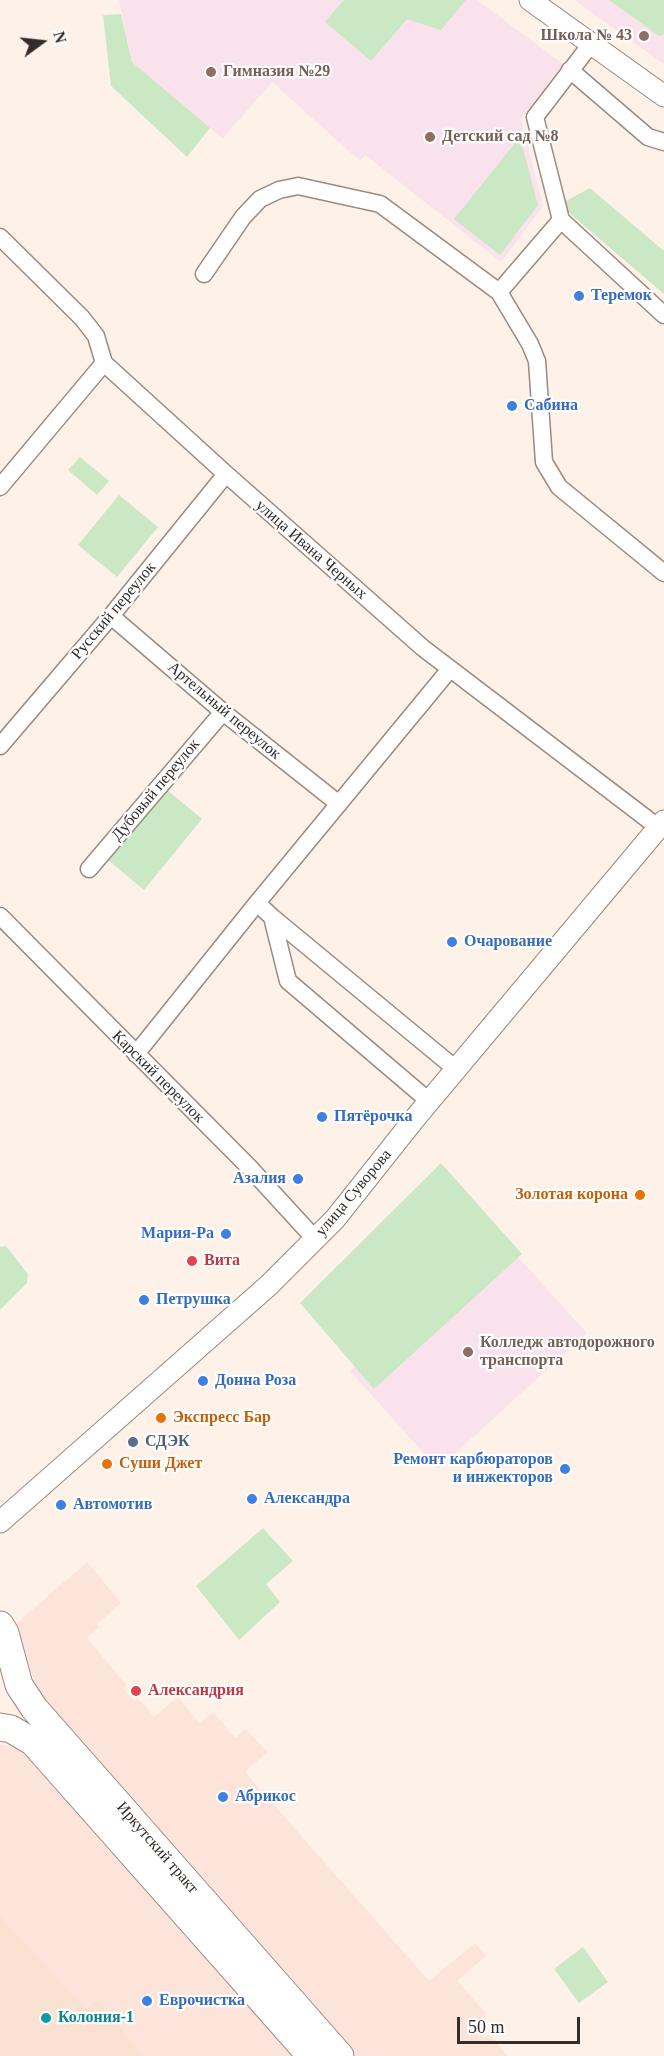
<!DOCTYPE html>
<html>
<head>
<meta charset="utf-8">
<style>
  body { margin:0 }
  #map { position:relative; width:664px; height:2056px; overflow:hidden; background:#fef1e8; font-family:"Times New Roman",serif }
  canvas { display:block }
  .north { position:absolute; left:12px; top:12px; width:60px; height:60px; -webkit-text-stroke:4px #fff; paint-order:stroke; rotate:75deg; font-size:16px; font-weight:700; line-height:24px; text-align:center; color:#332c28 }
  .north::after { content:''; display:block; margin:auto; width:21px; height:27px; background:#332c28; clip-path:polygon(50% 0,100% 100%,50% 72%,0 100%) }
  .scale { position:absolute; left:457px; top:2017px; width:123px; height:27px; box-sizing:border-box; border:3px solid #332c28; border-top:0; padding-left:8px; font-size:18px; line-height:21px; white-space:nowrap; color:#332c28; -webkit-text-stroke:4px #fff; paint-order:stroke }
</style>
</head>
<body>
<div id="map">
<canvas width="664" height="2056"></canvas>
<div class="north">N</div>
<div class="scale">50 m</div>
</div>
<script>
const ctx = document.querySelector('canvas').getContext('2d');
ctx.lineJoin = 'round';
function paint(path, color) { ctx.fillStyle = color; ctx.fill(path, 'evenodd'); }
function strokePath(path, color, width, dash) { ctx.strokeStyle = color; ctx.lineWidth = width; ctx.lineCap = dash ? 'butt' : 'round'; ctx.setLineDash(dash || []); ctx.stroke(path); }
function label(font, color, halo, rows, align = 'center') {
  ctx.font = font + ' "Times New Roman",serif'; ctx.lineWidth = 4.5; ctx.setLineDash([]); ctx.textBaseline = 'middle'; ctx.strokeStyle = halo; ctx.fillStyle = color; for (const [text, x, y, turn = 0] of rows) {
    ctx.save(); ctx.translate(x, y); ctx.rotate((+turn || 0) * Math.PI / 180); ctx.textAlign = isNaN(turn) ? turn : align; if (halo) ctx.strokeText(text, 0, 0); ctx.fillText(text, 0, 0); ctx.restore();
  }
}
const commercial = new Path2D(`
  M 87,1562 L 121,1603 L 97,1624 L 99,1627 L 87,1638 L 127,1686 L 124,1689 L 134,1701 L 138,1698 L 154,1717 L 178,1697 L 199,1723 L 213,1712 L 235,1738 L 246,1729 L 267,1752 L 245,1772 L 429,1981 L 475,1943 L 486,1956 L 457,1981 L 486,2013 L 473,2024 L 484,2038 L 489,2034 L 508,2056 L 354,2056 L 46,1701 L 35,1683 L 16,1624 Z
  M 0,1745 L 14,1747 L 32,1756 L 296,2056 L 140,2056 L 142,2054 L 98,2000 L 85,2010 L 0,1915 Z`);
const built = new Path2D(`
  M 0,1915 L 85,2009 L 98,2000 L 142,2054 L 140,2056 L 0,2056 Z`);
const education = new Path2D(`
  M 119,0 L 477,0 L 563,64 L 521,119 L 543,206 L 501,262 L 365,155 L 360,161 L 272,82 L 223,138 L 173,99 L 132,62 Z
  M 575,0 L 664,0 L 664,64 L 584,7 Z
  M 498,1235 L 587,1333 L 438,1469 L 350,1371 Z`);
const green = new Path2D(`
  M 344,0 L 466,0 L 441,30 L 407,19 L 371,61 L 325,22 Z
  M 609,0 L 664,0 L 664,34 L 659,36 Z
  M 121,14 L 132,62 L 210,128 L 187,157 L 111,86 L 103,15 Z
  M 520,137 L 538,205 L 500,255 L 454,219 Z
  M 590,188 L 664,251 L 664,294 L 567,211 L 562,203 Z
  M 80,457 L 109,481 L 97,495 L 68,470 Z
  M 119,495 L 158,527 L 117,577 L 78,545 Z
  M 166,789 L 202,819 L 144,890 L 108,860 Z
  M 441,1163 L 522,1254 L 374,1389 L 300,1303 Z
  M 6,1246 L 28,1274 L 27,1283 L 0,1310 L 0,1247 Z
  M 263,1528 L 293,1561 L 266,1584 L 280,1602 L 239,1640 L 196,1586 Z
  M 583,1947 L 608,1982 L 579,2003 L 554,1969 Z`);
const minor = new Path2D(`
  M 570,70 L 648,137 L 664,142
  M 561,220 L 664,315
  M 0,237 L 82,318 L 96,336 L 104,363 L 226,474 L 423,648 L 659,828
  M 204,274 L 243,217 L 260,199 L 279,190 L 298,186 L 380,204 L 499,292 L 530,344 L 537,361 L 544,462 L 559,487 L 664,573
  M 499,292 L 561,220 L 535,117 L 591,44
  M 0,487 L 104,363
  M 111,616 L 223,712 L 339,804
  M 0,746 L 111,616 L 226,474
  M 89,869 L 223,712
  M 0,916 L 250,1168 L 315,1239
  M 272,917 L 457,1070
  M 136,1054 L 257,903
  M 430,1102 L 288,981 L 272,917 L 257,903 L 450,669`);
const tertiary = new Path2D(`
  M 530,0 L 664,96
  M 0,1522 L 269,1285 L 335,1219 L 416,1117 L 664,821`);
const primary = new Path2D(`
  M 0,1625 L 5,1633 L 19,1685 L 34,1708 L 340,2056
  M 0,1727 L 11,1729 L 33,1742 L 311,2056`);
const markers = [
  [644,36,6,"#8d6e63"],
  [211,72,6,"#8d6e63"],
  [430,137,6,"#8d6e63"],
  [579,296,6,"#3f7fe0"],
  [512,406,6,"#3f7fe0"],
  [452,942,6,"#3f7fe0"],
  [322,1117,6,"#3f7fe0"],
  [298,1179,6,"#3f7fe0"],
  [640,1195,6,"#e8710a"],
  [226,1234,6,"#3f7fe0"],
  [192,1261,6,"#e0444e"],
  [144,1300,6,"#3f7fe0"],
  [468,1352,6,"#8d6e63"],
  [203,1381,6,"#3f7fe0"],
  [161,1418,6,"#e8710a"],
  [133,1442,6,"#5c6f8a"],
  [107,1464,6,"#e8710a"],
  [565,1469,6,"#3f7fe0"],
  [252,1499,6,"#3f7fe0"],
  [61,1505,6,"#3f7fe0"],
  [136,1691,6,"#e0444e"],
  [223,1797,6,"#3f7fe0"],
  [147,2001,6,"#3f7fe0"],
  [46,2018,6,"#0f9aa8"]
];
const educationNames = [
  ["Школа № 43",632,36,"right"],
  ["Гимназия №29",223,72],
  ["Детский сад №8",442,137],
  ["Колледж автодорожного",480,1343],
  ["транспорта",480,1361]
];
const shopNames = [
  ["Теремок",591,296],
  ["Сабина",524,406],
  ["Очарование",464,942],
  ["Пятёрочка",334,1117],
  ["Азалия",286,1179,"right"],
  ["Мария-Ра",214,1234,"right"],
  ["Петрушка",156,1300],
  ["Донна Роза",215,1381],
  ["Ремонт карбюраторов",553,1460,"right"],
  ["и инжекторов",553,1478,"right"],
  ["Александра",264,1499],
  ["Автомотив",73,1505],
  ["Абрикос",235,1797],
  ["Еврочистка",159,2001]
];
const streetNames = [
  ["улица Ивана Черных",311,550,41],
  ["Русский переулок",114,611,-50],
  ["Артельный переулок",224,711,40],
  ["Дубовый переулок",156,790,-50],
  ["Карский переулок",158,1077,45],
  ["улица Суворова",354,1193,-50],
  ["Иркутский тракт",157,1848,49]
];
const foodNames = [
  ["Золотая корона",628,1195,"right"],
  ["Экспресс Бар",173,1418],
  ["Суши Джет",119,1464]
];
const healthNames = [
  ["Вита",204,1261],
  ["Александрия",148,1691]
];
const serviceNames = [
  ["СДЭК",145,1442]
];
const cultureNames = [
  ["Колония-1",58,2018]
];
paint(commercial, '#fce4db');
paint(built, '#fae2d2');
paint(education, '#fae2ec');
paint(green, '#cbe8c5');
strokePath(minor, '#9a8a80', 19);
strokePath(tertiary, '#9a8a80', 23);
strokePath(primary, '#9a8a80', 29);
strokePath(minor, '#fff', 16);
strokePath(tertiary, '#fff', 21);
strokePath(primary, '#fff', 27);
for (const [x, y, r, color] of markers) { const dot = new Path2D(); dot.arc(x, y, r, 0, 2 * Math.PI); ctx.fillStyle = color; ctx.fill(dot); strokePath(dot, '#fff', 2); }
label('bold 16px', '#785e54', '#fff', educationNames, 'left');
label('bold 16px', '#366cbe', '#fff', shopNames, 'left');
label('16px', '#332c28', '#fff', streetNames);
label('bold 16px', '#c56008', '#fff', foodNames, 'left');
label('bold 16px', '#be3a42', '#fff', healthNames, 'left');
label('bold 16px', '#4e5e75', '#fff', serviceNames, 'left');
label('bold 16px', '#0d838f', '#fff', cultureNames, 'left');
</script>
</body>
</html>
